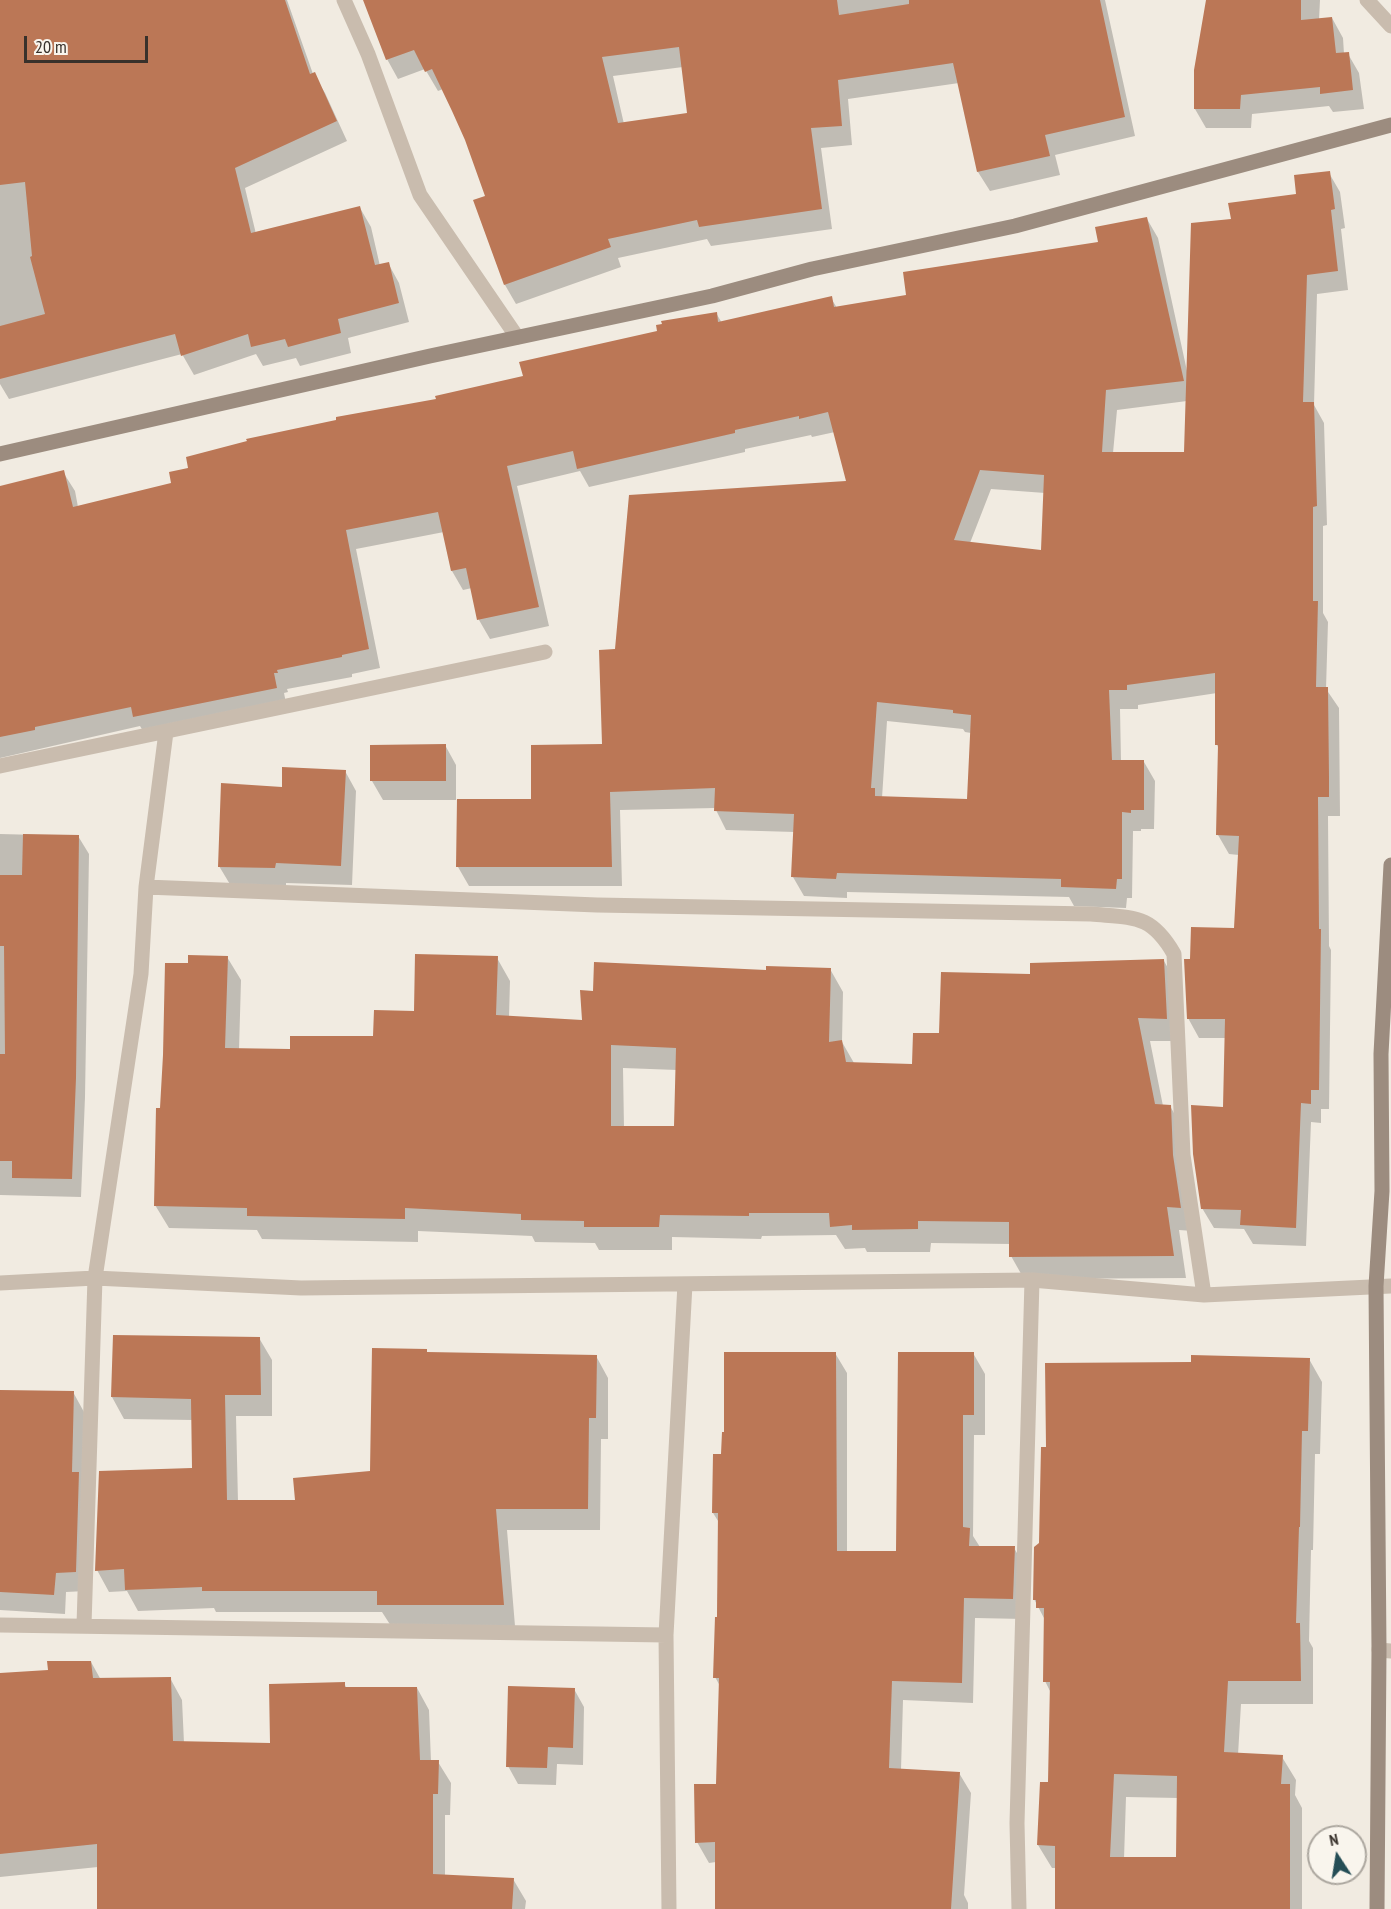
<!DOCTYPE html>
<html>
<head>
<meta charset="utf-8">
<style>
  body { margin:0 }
  #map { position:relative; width:1391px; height:1909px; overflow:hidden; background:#f1ebe1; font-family:"PT Sans Narrow",sans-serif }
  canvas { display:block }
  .north { position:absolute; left:1307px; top:1825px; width:60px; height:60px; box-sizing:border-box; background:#f9f5ed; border:2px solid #aca79f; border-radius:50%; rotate:348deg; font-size:16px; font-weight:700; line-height:24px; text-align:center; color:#38312b }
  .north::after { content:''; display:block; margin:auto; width:21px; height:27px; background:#254e56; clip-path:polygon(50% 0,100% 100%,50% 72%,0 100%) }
  .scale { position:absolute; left:24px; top:36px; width:124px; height:27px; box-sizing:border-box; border:3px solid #38312b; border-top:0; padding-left:8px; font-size:18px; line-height:21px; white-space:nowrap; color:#38312b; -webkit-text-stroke:4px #f9f5ed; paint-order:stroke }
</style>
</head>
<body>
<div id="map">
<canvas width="1391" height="1909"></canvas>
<div class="north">N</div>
<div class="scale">20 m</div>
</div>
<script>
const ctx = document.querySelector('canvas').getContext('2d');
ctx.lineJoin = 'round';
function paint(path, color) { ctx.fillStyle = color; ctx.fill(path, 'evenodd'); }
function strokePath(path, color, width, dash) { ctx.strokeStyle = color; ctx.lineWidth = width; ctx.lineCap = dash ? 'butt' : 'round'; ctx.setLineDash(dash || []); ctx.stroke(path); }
const shadow = new Path2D(`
  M 0,0 L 287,0 L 313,74 L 325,93 L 347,141 L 245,188 L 256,234 L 360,208 L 371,227 L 380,266 L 388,263 L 399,283 L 409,322 L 348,338 L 351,353 L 300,366 L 296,358 L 263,366 L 256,354 L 194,375 L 182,354 L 9,399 L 0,384 Z
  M 365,0 L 1105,0 L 1135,136 L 1055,155 L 1060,175 L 990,191 L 978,172 L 959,83 L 848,99 L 852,145 L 821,148 L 832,229 L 711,246 L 707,239 L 618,258 L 621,267 L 516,304 L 505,285 L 475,201 L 487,196 L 467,139 L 443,89 L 438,91 L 425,69 L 398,79 L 387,59 ZM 683,67 L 689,115 L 624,124 L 613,76 Z
  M 1207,0 L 1320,0 L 1319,20 L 1332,18 L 1343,38 L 1344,54 L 1348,54 L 1359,73 L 1364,109 L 1333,112 L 1329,106 L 1252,114 L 1251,128 L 1206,128 L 1195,109 Z
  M 1329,173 L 1340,192 L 1345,228 L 1341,229 L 1348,290 L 1317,294 L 1314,405 L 1324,423 L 1327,525 L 1323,526 L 1323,613 L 1328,622 L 1326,689 L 1339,708 L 1340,816 L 1328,816 L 1329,946 L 1331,950 L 1329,1109 L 1321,1109 L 1321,1123 L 1311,1122 L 1306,1246 L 1253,1244 L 1244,1229 L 1214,1228 L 1202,1208 L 1224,1108 L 1226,1038 L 1199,1038 L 1188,1018 L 1192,960 L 1235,929 L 1239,855 L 1229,854 L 1218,835 L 1219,749 L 1217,745 L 1217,693 L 1138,705 L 1138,709 L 1120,709 L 1121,762 L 1144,762 L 1155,781 L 1154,829 L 1141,829 L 1141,831 L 1133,831 L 1132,898 L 1127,898 L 1126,908 L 1074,906 L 1069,897 L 847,892 L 847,898 L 804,896 L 793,877 L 795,832 L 726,830 L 715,808 L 620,810 L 622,886 L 469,886 L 458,867 L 458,800 L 532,801 L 604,746 L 616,651 L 848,483 L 835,432 L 812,437 L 811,435 L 745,449 L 745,452 L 589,487 L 580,471 L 517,486 L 549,626 L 490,639 L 479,620 L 472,588 L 463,590 L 452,571 L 444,532 L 356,549 L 380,668 L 352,674 L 352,677 L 287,689 L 288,692 L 284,693 L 287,708 L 146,736 L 140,726 L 0,758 L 0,487 L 63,472 L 75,491 L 78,507 L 173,484 L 438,400 L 524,377 L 716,313 L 722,323 L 831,298 L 837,308 L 908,297 L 1099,243 L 1147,219 L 1158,238 L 1187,371 L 1232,220 L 1298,195 ZM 1187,401 L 1186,454 L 1113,453 L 1117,410 ZM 991,489 L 1045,493 L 1043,552 L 970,543 ZM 887,721 L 963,729 L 965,732 L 971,733 L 969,800 L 882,798 Z
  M 445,745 L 456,765 L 456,800 L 383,800 L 372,781 Z
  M 345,771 L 356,791 L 352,885 L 286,883 L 286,888 L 231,886 L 219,866 L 283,788 Z
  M 0,834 L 78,836 L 89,854 L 85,1097 L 81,1197 L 0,1195 Z
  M 227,957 L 241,980 L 239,1050 L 292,1050 L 374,1037 L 416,1013 L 497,958 L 510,981 L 509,1017 L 584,1022 L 594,992 L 767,972 L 830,969 L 843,992 L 842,1042 L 854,1063 L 914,1066 L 941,1035 L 1032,975 L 1164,961 L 1177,984 L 1179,1041 L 1150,1041 L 1163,1106 L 1170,1106 L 1183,1129 L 1193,1231 L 1179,1230 L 1186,1278 L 1024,1279 L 1011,1256 L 1011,1244 L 931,1243 L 930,1252 L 867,1252 L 865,1248 L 845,1249 L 836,1235 L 762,1236 L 761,1239 L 672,1237 L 672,1250 L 599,1250 L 595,1243 L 535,1242 L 532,1236 L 418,1231 L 418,1242 L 262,1239 L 257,1230 L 169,1228 L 155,1205 L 162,1110 L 189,965 ZM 623,1068 L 677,1070 L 675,1127 L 624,1128 Z
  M 114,1336 L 259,1338 L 272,1360 L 272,1416 L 236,1416 L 238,1502 L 297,1501 L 372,1472 L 428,1354 L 596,1356 L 608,1378 L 608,1439 L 601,1439 L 600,1530 L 507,1530 L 515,1626 L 391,1626 L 382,1612 L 216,1612 L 214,1608 L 138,1611 L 127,1591 L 109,1592 L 97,1570 L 194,1469 L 193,1420 L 124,1419 L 112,1397 Z
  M 835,1353 L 847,1373 L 847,1552 L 897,1552 L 973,1353 L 985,1374 L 985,1435 L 974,1435 L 973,1536 L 980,1547 L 1014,1548 L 1026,1568 L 1024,1619 L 975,1618 L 973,1703 L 903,1700 L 901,1770 L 959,1773 L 971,1793 L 964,1895 L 968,1903 L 968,1909 L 717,1909 L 716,1862 L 709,1863 L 697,1842 L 717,1785 L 720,1686 L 715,1677 L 720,1524 L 713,1513 L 723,1456 Z
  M 1309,1359 L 1322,1382 L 1320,1454 L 1315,1454 L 1313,1550 L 1311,1550 L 1309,1641 L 1313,1648 L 1313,1704 L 1241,1704 L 1238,1755 L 1282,1757 L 1296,1780 L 1295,1795 L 1302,1808 L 1302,1909 L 1057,1909 L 1057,1868 L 1052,1868 L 1038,1845 L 1050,1784 L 1051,1693 L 1045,1681 L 1045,1620 L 1034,1599 L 1192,1363 ZM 1126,1797 L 1178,1798 L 1178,1858 L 1124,1859 Z
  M 0,1391 L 73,1392 L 84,1412 L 86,1591 L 66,1592 L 65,1614 L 0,1610 Z
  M 91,1662 L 101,1680 L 170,1678 L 182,1700 L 184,1743 L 272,1744 L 344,1683 L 347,1689 L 417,1688 L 429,1710 L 431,1762 L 438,1762 L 451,1783 L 450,1815 L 445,1815 L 445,1876 L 513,1879 L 526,1901 L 525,1909 L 98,1909 L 98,1867 L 0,1877 L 0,1674 L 49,1671 Z
  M 574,1689 L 584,1707 L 583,1765 L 557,1764 L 556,1785 L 518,1784 L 508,1766 Z`);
const building = new Path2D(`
  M 0,0 L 285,0 L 310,74 L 315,72 L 337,121 L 235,168 L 251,233 L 360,206 L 375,265 L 389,262 L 399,303 L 338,319 L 341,333 L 288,347 L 285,339 L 251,347 L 248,334 L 181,356 L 175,334 L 0,379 L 0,326 L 45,314 L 30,257 L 32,256 L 25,182 L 0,185 Z
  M 363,0 L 837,0 L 839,15 L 909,4 L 909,0 L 1100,0 L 1125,117 L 1045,135 L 1050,156 L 977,172 L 953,63 L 838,80 L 842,126 L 811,128 L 822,209 L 699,227 L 697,220 L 608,239 L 611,247 L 504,285 L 473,200 L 485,196 L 465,140 L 452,111 L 432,69 L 425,72 L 414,50 L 386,60 ZM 679,47 L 687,113 L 618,123 L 602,57 Z
  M 1206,0 L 1301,0 L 1301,20 L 1332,17 L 1336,53 L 1349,52 L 1353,90 L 1320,94 L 1320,87 L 1241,95 L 1240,109 L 1194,109 L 1194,70 Z
  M 1330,171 L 1335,209 L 1331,210 L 1338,271 L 1307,275 L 1303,402 L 1314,402 L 1317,506 L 1313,507 L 1313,601 L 1318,601 L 1316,687 L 1328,687 L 1329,777 L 1329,797 L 1318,797 L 1319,929 L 1321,929 L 1319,1090 L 1311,1090 L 1311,1104 L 1301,1103 L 1296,1228 L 1240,1225 L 1241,1210 L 1201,1209 L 1193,1154 L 1191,1105 L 1223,1107 L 1225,1019 L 1187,1019 L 1184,959 L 1190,959 L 1191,927 L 1234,928 L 1239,836 L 1216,835 L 1218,745 L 1215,745 L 1215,673 L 1127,685 L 1127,690 L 1109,690 L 1112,760 L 1144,760 L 1144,810 L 1131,810 L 1131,813 L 1122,812 L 1122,879 L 1117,879 L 1116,889 L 1061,887 L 1061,879 L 837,873 L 836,879 L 791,877 L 794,814 L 714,811 L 715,788 L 610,792 L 612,867 L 456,867 L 457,799 L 531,799 L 531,745 L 602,744 L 599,650 L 615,649 L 629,495 L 846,481 L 828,412 L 799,419 L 799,416 L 735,430 L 735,433 L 577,469 L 573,451 L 507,466 L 539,607 L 477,620 L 466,568 L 451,571 L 438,512 L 346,530 L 369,649 L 342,655 L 342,657 L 277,670 L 278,673 L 274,673 L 277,688 L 133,717 L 131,707 L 35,727 L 35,730 L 0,737 L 0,486 L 64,470 L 73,507 L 171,483 L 169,472 L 188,468 L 186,457 L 247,441 L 246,439 L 336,420 L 336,417 L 436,399 L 435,396 L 523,376 L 519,362 L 657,331 L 656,325 L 662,324 L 661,321 L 717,312 L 718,322 L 832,296 L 834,307 L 906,295 L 903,272 L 1098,242 L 1095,227 L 1147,217 L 1184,381 L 1106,390 L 1102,452 L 1184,452 L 1191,223 L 1231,219 L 1228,203 L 1296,194 L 1294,175 ZM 980,470 L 1044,475 L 1041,550 L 954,540 ZM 877,702 L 953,710 L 953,713 L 971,715 L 967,799 L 875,796 L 875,788 L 871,788 Z
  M 446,744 L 446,781 L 370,781 L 370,745 Z
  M 282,767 L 346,770 L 341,866 L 276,863 L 275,868 L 218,867 L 221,783 L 282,787 Z
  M 23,834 L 79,835 L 76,1078 L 72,1179 L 12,1178 L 12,1161 L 0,1161 L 0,1054 L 5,1054 L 4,946 L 0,946 L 0,875 L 22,875 Z
  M 415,954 L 498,956 L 496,1015 L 582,1020 L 580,990 L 593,991 L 594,962 L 766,970 L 766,966 L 831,968 L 829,1042 L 842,1040 L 846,1062 L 912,1064 L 913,1033 L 939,1033 L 941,972 L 1030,974 L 1030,963 L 1164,959 L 1167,1019 L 1138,1018 L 1155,1104 L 1171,1105 L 1173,1155 L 1181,1208 L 1167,1207 L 1174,1256 L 1009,1257 L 1009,1222 L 918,1221 L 918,1229 L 852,1230 L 852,1225 L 830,1227 L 829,1213 L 749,1213 L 749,1216 L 660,1215 L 659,1227 L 584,1227 L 584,1221 L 521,1220 L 521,1214 L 405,1208 L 405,1219 L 247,1216 L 247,1208 L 154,1206 L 156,1108 L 160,1108 L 163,1055 L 165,963 L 188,963 L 188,955 L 228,956 L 225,1048 L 290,1049 L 290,1036 L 373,1036 L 374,1010 L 414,1011 ZM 611,1045 L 676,1048 L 674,1126 L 611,1126 Z
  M 113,1335 L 260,1337 L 261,1395 L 225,1395 L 227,1500 L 295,1500 L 293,1478 L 370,1471 L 372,1348 L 427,1349 L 427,1352 L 597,1355 L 596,1418 L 589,1418 L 588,1509 L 496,1509 L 504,1605 L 377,1605 L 377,1591 L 202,1591 L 202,1587 L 125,1590 L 124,1569 L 95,1571 L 99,1471 L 192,1468 L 191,1399 L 111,1397 Z
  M 724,1352 L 836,1352 L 837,1551 L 896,1551 L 898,1352 L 974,1352 L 974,1415 L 963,1415 L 963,1527 L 970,1528 L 969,1546 L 1015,1546 L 1013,1599 L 964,1598 L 962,1683 L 892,1681 L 889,1768 L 960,1772 L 951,1909 L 715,1909 L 715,1842 L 695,1843 L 694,1784 L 716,1784 L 719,1678 L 713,1678 L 715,1617 L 717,1617 L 718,1513 L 712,1513 L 713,1454 L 721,1454 L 722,1432 L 724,1432 Z
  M 1191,1355 L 1310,1358 L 1308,1431 L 1302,1431 L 1300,1527 L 1299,1527 L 1296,1623 L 1300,1623 L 1301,1681 L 1228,1681 L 1224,1752 L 1283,1755 L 1281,1784 L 1290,1784 L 1290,1909 L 1055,1909 L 1055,1846 L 1037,1845 L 1040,1782 L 1048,1782 L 1050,1682 L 1043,1682 L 1044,1608 L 1036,1608 L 1036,1600 L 1033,1600 L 1034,1547 L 1039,1543 L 1041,1447 L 1046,1447 L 1045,1363 L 1191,1362 ZM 1114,1774 L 1177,1776 L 1176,1857 L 1110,1857 Z
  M 0,1390 L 74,1391 L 72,1472 L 79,1472 L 76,1572 L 56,1573 L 54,1595 L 0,1592 Z
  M 47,1661 L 91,1661 L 93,1678 L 171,1677 L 173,1741 L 270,1743 L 269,1684 L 345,1682 L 345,1687 L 417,1687 L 420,1760 L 439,1760 L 438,1794 L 433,1794 L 433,1874 L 514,1878 L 512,1909 L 97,1909 L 97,1844 L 0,1854 L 0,1673 L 48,1670 Z
  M 508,1686 L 575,1688 L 573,1748 L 548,1747 L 547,1768 L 506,1767 Z`);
const street = new Path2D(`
  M 344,0 L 368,54 L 420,195 L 517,337
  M 1367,0 L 1391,26
  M 0,766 L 545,652
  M 146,887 L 597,905 L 1091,914 C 1134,918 1151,914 1174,954 L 1183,1155 L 1204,1295
  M 0,1283 L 95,1278 L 301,1288 L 1032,1280 L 1204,1295 L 1391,1286
  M 0,1625 L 666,1635
  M 84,1625 L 95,1278 L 141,974 L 146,887 L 166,732
  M 1379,1650 L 1391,1651
  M 669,1909 L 666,1635 L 685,1284
  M 1019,1909 L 1017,1823 L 1032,1280`);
const secondary = new Path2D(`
  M 0,454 L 430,356 L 712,296 L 812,269 L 1015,226 L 1391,125
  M 1377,1909 L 1379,1650 L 1376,1286 L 1382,1191 L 1381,1054 L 1391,865`);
paint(shadow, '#0003');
paint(building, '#bb7756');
strokePath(street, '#c9bcae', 15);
strokePath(secondary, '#9c8c7f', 15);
</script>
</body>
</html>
